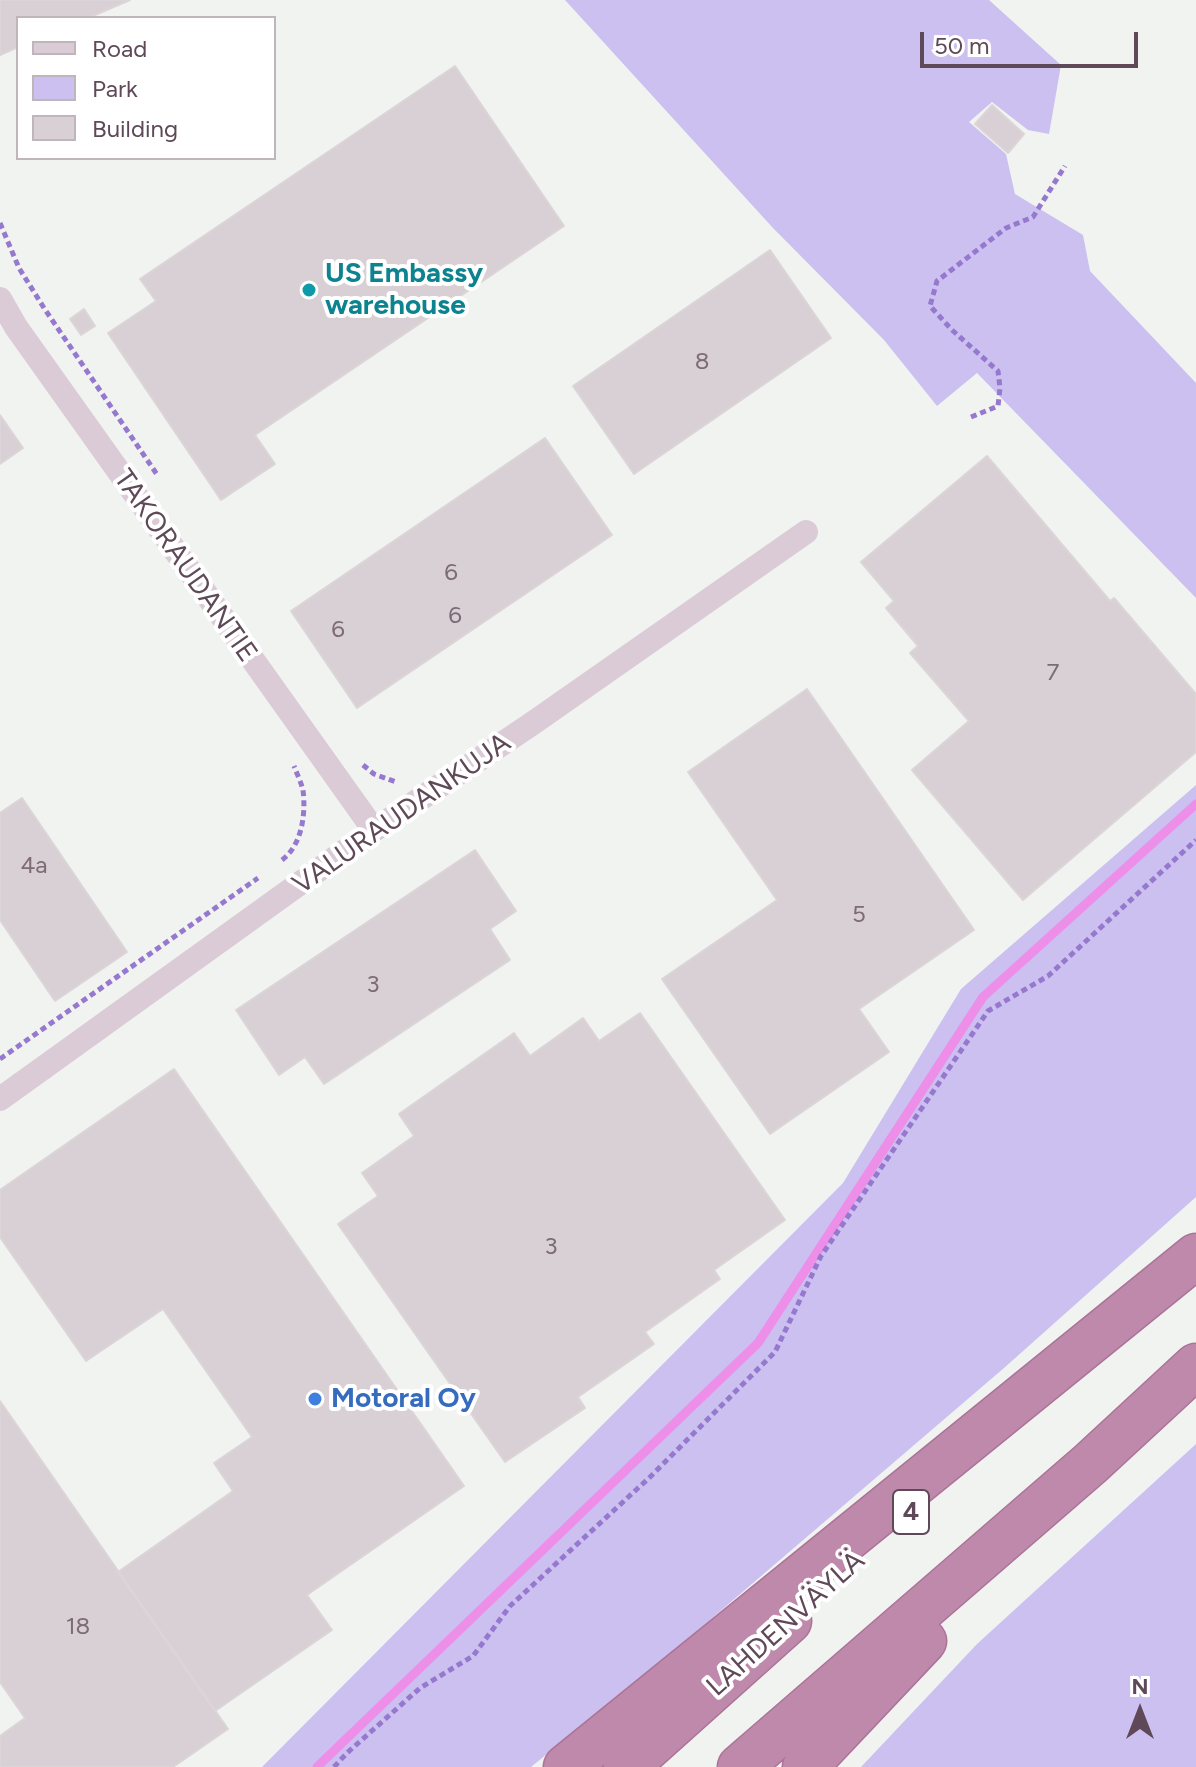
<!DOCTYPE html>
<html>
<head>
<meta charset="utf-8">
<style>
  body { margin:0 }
  #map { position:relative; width:1196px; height:1767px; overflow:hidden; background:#f1f3f1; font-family:Figtree,sans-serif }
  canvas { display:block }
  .legend { position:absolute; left:16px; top:16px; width:260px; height:144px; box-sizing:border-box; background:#fff; border:2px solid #bfb6bc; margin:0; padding:10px 14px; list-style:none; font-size:24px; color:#5f4958 }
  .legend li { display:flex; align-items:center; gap:16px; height:40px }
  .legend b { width:40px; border:2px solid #bfb6bc }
  .north { position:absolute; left:1100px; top:1671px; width:80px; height:80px; -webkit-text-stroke:6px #fff; paint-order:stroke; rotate:0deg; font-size:22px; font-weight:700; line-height:32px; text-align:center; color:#5f4958 }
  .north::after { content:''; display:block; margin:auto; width:28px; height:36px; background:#5f4958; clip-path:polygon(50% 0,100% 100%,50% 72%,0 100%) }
  .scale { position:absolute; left:920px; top:32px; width:218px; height:36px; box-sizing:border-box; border:4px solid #5f4958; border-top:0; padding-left:10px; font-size:24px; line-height:28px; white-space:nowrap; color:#5f4958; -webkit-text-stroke:6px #fff; paint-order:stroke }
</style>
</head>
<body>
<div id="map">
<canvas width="1196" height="1767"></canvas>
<ul class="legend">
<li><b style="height:10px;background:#dacbd6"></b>Road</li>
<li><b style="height:22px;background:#cbc0f0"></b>Park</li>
<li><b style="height:22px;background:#d8d0d4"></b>Building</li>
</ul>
<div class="north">N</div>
<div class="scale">50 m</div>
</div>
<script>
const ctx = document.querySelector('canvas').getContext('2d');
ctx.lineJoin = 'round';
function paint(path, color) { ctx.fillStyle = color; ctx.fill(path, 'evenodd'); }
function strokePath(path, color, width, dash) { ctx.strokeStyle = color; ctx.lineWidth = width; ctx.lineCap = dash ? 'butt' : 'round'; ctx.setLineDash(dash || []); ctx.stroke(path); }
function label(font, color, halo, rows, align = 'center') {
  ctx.font = font + ' Figtree,sans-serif'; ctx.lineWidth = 8; ctx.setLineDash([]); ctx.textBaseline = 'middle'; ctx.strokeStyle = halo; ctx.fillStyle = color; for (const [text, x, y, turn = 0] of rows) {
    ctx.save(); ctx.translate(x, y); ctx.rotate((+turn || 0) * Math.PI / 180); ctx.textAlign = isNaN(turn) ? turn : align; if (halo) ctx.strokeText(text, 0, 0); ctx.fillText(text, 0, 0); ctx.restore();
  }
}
const green = new Path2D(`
  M 565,0 L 989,0 L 1061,65 L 1049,134 L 1028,130 L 992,102 L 969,122 L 1006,154 L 1015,194 L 1083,235 L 1090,271 L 1196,383 L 1196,598 L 977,373 L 937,406 L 884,340 L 773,228 Z
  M 1196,785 L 1196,1197 L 1004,1368 L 697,1631 L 531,1767 L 262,1767 L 843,1183 L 961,989 Z
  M 1196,1444 L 1196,1767 L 861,1767 L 977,1644 Z`);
const stream = new Path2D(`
  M 317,1767 L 758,1343 L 983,997 L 1196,804`);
const building = new Path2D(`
  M 0,0 L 130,0 L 88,18 L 18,18 L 18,47 L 0,55 Z
  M 455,66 L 564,226 L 255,435 L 275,464 L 221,500 L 108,333 L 156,301 L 140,279 Z
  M 992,105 L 1024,134 L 1008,153 L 975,124 Z
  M 770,250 L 831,338 L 634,474 L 573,386 Z
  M 84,309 L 95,326 L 81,335 L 70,319 Z
  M 0,415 L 23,448 L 0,464 Z
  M 545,438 L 612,535 L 357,708 L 291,611 Z
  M 987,456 L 1110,601 L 1114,598 L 1196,694 L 1196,752 L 1023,900 L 912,770 L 969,721 L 910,653 L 918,646 L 886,608 L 894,601 L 861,562 Z
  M 807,689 L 974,930 L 859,1009 L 889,1052 L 770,1134 L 662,979 L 777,900 L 688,772 Z
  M 22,798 L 127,952 L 55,1001 L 0,920 L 0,813 Z
  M 475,850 L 516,911 L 490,929 L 510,960 L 324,1084 L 305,1057 L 279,1075 L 236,1010 Z
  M 640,1013 L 785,1220 L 714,1270 L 720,1279 L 645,1332 L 654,1344 L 578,1397 L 585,1408 L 505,1462 L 338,1224 L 378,1196 L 362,1173 L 414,1136 L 399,1114 L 514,1033 L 530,1056 L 583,1018 L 599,1041 Z
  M 174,1069 L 464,1486 L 307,1595 L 332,1630 L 215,1711 L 118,1572 L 233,1491 L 214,1463 L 252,1437 L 163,1309 L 86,1361 L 0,1237 L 0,1190 Z
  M 0,1401 L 228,1729 L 173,1767 L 0,1767 L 0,1736 L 25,1718 L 0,1682 Z`);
const path = new Path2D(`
  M 0,223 L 19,268 L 44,308 L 158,476
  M 971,417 L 998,406 L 1000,388 L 998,371 L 952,330 L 930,306 L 937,281 L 1006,228 L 1033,217 L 1065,166
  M 363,765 L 374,774 L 396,782
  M 282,860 C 302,845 306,814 303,790 C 301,782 297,774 294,766
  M 0,1059 L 258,878
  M 334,1767 L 347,1753 L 420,1688 L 473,1656 L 510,1606 L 649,1478 L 775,1352 L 821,1256 L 988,1011 L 1048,976 L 1196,840`);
const street = new Path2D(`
  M 0,299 L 16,327 L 374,830
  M 0,1099 L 374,830 L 533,723 L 806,532`);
const highway = new Path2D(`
  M 566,1767 L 1196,1256
  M 626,1767 L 789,1621
  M 740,1767 L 1090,1464 L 1196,1366
  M 805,1767 L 924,1641`);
const markers = [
  [309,290,8,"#0f9aa8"],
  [315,1399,8,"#3f7fe0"]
];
const numberNames = [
  ["8",702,362],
  ["6",451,573],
  ["6",455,616],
  ["6",338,630],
  ["7",1053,673],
  ["4a",34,866],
  ["5",859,915],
  ["3",373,985],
  ["3",551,1247],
  ["18",78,1627]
];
const shields = [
  [911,1512,36]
];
const shieldNames = [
  ["4",911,1512]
];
const cultureNames = [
  ["US Embassy",325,274],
  ["warehouse",325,306]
];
const streetNames = [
  ["TAKORAUDANTIE",185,566,55],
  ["VALURAUDANKUJA",402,814,-35],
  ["LAHDENVÄYLÄ",786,1624,-42]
];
const shopNames = [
  ["Motoral Oy",331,1399]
];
paint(green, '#cbc0f0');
strokePath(stream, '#ed8ee8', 9);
paint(building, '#d8d0d4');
strokePath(building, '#dcd5d8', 2);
strokePath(highway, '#ab7497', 47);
strokePath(path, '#9678ce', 5, [6, 4]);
strokePath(street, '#dacbd6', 24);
strokePath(highway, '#bf89ac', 44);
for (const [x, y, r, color] of markers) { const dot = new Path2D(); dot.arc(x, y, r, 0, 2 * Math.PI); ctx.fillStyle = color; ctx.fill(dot); strokePath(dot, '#fff', 3); }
label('24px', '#7d6b77', null, numberNames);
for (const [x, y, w] of shields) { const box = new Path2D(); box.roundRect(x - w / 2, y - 22, w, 44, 6); ctx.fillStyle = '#fff'; ctx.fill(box); strokePath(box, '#5f4958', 2); }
label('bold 26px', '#5f4958', null, shieldNames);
label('bold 28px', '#0d838f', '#fff', cultureNames, 'left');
label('28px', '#5f4958', '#fff', streetNames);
label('bold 28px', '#366cbe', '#fff', shopNames, 'left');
</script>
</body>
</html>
